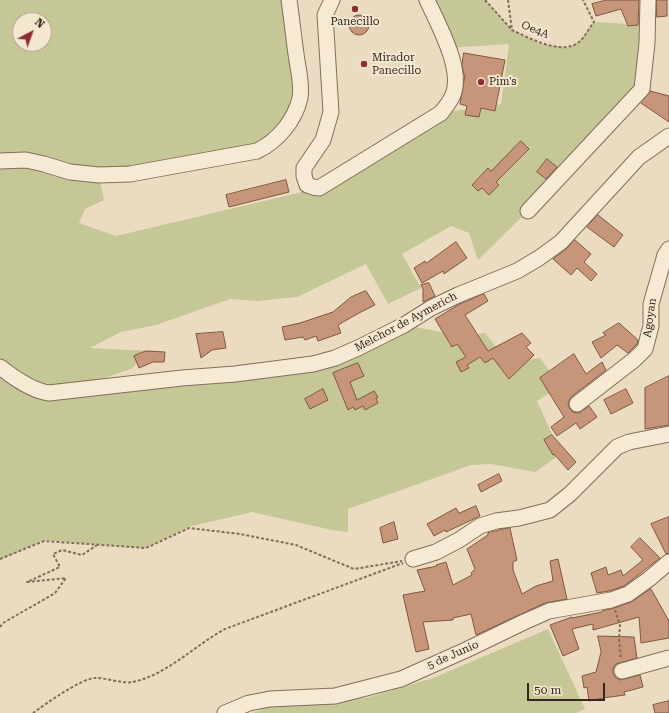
<!DOCTYPE html>
<html>
<head>
<meta charset="utf-8">
<style>
  body { margin:0 }
  #map { position:relative; width:669px; height:713px; overflow:hidden; background:#ebdcc1; font-family:"Roboto Serif",serif }
  canvas { display:block }
  .north { position:absolute; left:12px; top:12px; width:40px; height:40px; box-sizing:border-box; background:#f3e7d0; border:1px solid #a79a88; border-radius:50%; rotate:41deg; font-size:11px; font-weight:700; line-height:16px; text-align:center; color:#34271d }
  .north::after { content:''; display:block; margin:auto; width:14px; height:18px; background:#8e2e34; clip-path:polygon(50% 0,100% 100%,50% 72%,0 100%) }
  .scale { position:absolute; left:527px; top:683px; width:78px; height:18px; box-sizing:border-box; border:2px solid #34271d; border-top:0; padding-left:5px; font-size:12px; line-height:14px; white-space:nowrap; color:#34271d; -webkit-text-stroke:3px #f3e7d0; paint-order:stroke }
</style>
</head>
<body>
<div id="map">
<canvas width="669" height="713"></canvas>
<div class="north">N</div>
<div class="scale">50 m</div>
</div>
<script>
const ctx = document.querySelector('canvas').getContext('2d');
ctx.lineJoin = 'round';
function paint(path, color) { ctx.fillStyle = color; ctx.fill(path, 'evenodd'); }
function strokePath(path, color, width, dash) { ctx.strokeStyle = color; ctx.lineWidth = width; ctx.lineCap = dash ? 'butt' : 'round'; ctx.setLineDash(dash || []); ctx.stroke(path); }
function label(font, color, halo, rows, align = 'center') {
  ctx.font = font + ' "Roboto Serif",serif'; ctx.lineWidth = 4; ctx.setLineDash([]); ctx.textBaseline = 'middle'; ctx.strokeStyle = halo; ctx.fillStyle = color; for (const [text, x, y, turn = 0] of rows) {
    ctx.save(); ctx.translate(x, y); ctx.rotate((+turn || 0) * Math.PI / 180); ctx.textAlign = isNaN(turn) ? turn : align; if (halo) ctx.strokeText(text, 0, 0); ctx.fillText(text, 0, 0); ctx.restore();
  }
}
const green = new Path2D(`
  M 0,0 L 289,0 L 300,96 L 266,147 L 99,175 L 104,200 L 85,209 L 79,223 L 116,236 L 319,188 L 441,113 L 501,104 L 509,44 L 449,48 L 427,0 L 485,0 L 512,30 L 541,44 L 569,48 L 579,42 L 594,22 L 645,25 L 641,84 L 528,211 L 478,260 L 469,233 L 451,226 L 402,254 L 421,288 L 388,304 L 366,264 L 297,297 L 257,301 L 230,299 L 156,325 L 121,332 L 90,348 L 151,351 L 131,369 L 66,391 L 313,364 L 404,325 L 463,336 L 485,333 L 509,363 L 540,358 L 561,386 L 537,401 L 561,454 L 535,472 L 491,464 L 471,465 L 348,509 L 348,532 L 332,530 L 252,512 L 188,527 L 146,548 L 44,540 L 0,560 ZM 20,20 L 44,20 L 44,44 L 20,44 Z
  M 548,629 L 585,709 L 576,713 L 253,713 L 269,706 L 332,703 L 370,697 L 433,678 Z`);
const building = new Path2D(`
  M 607,0 L 639,0 L 638,25 L 628,26 L 621,9 L 596,16 L 592,4 Z
  M 657,0 L 667,0 L 667,16 L 657,17 Z
  M349 25a10 10 0 1 1 20 0a10 10 0 1 1-20 0Z
  M 464,53 L 505,60 L 495,111 L 481,108 L 479,117 L 465,115 L 467,106 L 460,104 L 465,75 L 464,75 L 462,65 Z
  M 650,91 L 669,96 L 669,122 L 641,103 Z
  M 521,141 L 529,149 L 496,182 L 499,185 L 489,195 L 482,188 L 478,191 L 472,185 L 488,168 L 491,171 Z
  M 547,159 L 557,167 L 546,179 L 537,172 Z
  M 286,180 L 289,192 L 229,207 L 226,195 Z
  M 598,215 L 623,235 L 614,247 L 587,227 Z
  M 575,240 L 591,254 L 584,262 L 597,274 L 591,281 L 577,268 L 571,275 L 553,259 L 566,249 Z
  M 456,242 L 467,258 L 444,274 L 443,271 L 422,283 L 414,268 L 425,261 L 426,263 Z
  M 429,283 L 435,296 L 423,302 L 423,289 L 421,285 Z
  M 366,291 L 375,305 L 359,313 L 338,325 L 341,333 L 318,341 L 316,336 L 305,340 L 303,337 L 285,340 L 282,327 L 300,323 L 333,312 L 351,297 Z
  M 484,294 L 488,301 L 465,315 L 488,351 L 522,333 L 531,343 L 526,347 L 534,355 L 509,379 L 493,358 L 485,363 L 480,357 L 467,365 L 469,368 L 461,372 L 456,362 L 466,357 L 457,344 L 452,347 L 435,319 L 458,305 Z
  M 619,323 L 638,340 L 637,344 L 628,353 L 617,345 L 601,358 L 592,342 L 606,335 L 603,333 Z
  M 223,332 L 226,348 L 212,350 L 201,358 L 196,334 Z
  M 146,351 L 165,352 L 164,362 L 153,362 L 139,368 L 134,356 Z
  M 574,354 L 586,374 L 602,362 L 606,370 L 571,397 L 569,401 L 568,405 L 570,409 L 573,412 L 579,413 L 589,406 L 597,417 L 580,429 L 576,423 L 557,436 L 551,427 L 564,417 L 540,378 Z
  M 358,363 L 364,376 L 350,382 L 357,400 L 374,391 L 378,397 L 376,398 L 378,403 L 365,410 L 363,406 L 355,410 L 353,407 L 348,410 L 333,373 Z
  M 669,376 L 669,425 L 645,429 L 645,388 Z
  M 323,389 L 328,400 L 310,409 L 305,399 Z
  M 626,389 L 633,403 L 611,414 L 604,400 Z
  M 552,435 L 576,462 L 568,470 L 554,454 L 553,455 L 544,440 Z
  M 499,474 L 502,481 L 481,492 L 478,485 Z
  M 476,506 L 480,516 L 446,532 L 445,530 L 434,536 L 427,524 L 456,508 L 459,513 Z
  M 669,517 L 669,553 L 666,554 L 651,524 Z
  M 394,522 L 398,539 L 383,543 L 380,528 Z
  M 510,528 L 517,560 L 513,562 L 513,570 L 522,594 L 536,586 L 553,581 L 550,561 L 558,559 L 567,599 L 545,603 L 476,635 L 471,614 L 453,618 L 453,620 L 423,622 L 429,649 L 416,652 L 403,595 L 425,591 L 417,570 L 437,566 L 436,565 L 446,562 L 453,585 L 472,575 L 471,573 L 475,569 L 467,549 L 488,535 L 488,533 Z
  M 640,538 L 660,558 L 624,586 L 609,591 L 597,593 L 591,573 L 606,567 L 608,575 L 621,570 L 623,576 L 643,560 L 631,547 Z
  M 651,589 L 669,621 L 669,638 L 641,643 L 639,617 L 593,630 L 593,624 L 572,629 L 579,649 L 563,656 L 550,625 L 572,617 L 572,618 L 602,612 L 602,611 L 614,608 L 631,602 Z
  M 598,636 L 634,637 L 637,658 L 616,664 L 613,668 L 613,673 L 615,677 L 620,680 L 640,675 L 643,687 L 624,692 L 625,695 L 603,698 L 589,701 L 587,687 L 584,688 L 582,676 L 596,672 L 601,652 Z
  M 669,701 L 669,713 L 655,713 L 653,705 Z`);
const path = new Path2D(`
  M 485,0 L 512,30
  M 508,0 L 512,30 C 529,38 562,56 579,42 C 585,37 589,28 594,22 L 583,0
  M 0,559 L 44,541 L 146,548 L 189,528 L 240,534 L 296,545 L 354,569 L 402,561
  M 615,610 L 620,625 L 619,639 L 621,659
  M 0,627 L 3,623 L 55,593 L 66,578 L 27,582 L 60,567 L 53,554 L 62,550 L 82,555 L 97,545
  M 33,713 C 44,705 83,677 96,678 C 107,678 123,684 133,682 C 168,674 194,646 225,629 L 403,563`);
const minor = new Path2D(`
  M 332,0 L 325,15 L 331,112 L 323,140 L 304,168 L 304,176 L 307,185 L 313,187 L 319,188 L 441,113 C 445,108 449,103 452,97 C 465,72 438,24 427,0
  M 0,161 L 26,160 L 44,164 L 70,172 L 99,175 L 130,174 L 257,151 C 278,141 295,120 300,98 C 302,86 299,72 297,61 C 294,41 292,20 289,0
  M 528,211 L 642,89 L 647,43 L 648,0
  M 0,367 C 14,378 32,391 49,393 L 182,378 L 235,374 L 313,364 L 335,358 L 358,348 L 404,325 L 431,308 L 458,295 L 517,271 L 539,258 L 561,242 L 639,157 L 669,136
  M 577,404 L 635,359 L 645,349 L 651,326 L 651,304 L 665,255 L 669,249
  M 413,559 L 436,552 L 459,540 L 480,526 L 496,521 L 519,518 L 550,510 L 570,494 L 617,447 L 629,442 L 669,434
  M 622,671 L 669,658
  M 225,713 L 249,703 L 270,699 L 335,696 L 401,679 L 466,650 L 524,622 L 549,611 L 611,600 L 628,594 L 649,579 L 669,562`);
const markers = [
  [355,9,4,"#8e2e34"],
  [364,64,4,"#8e2e34"],
  [481,82,4,"#8e2e34"]
];
const poiNames = [
  ["Panecillo",355,22,"center"],
  ["Mirador",372,58],
  ["Panecillo",372,71],
  ["Pim's",489,82]
];
const streetNames = [
  ["Oe4A",535,30,22],
  ["Agoyan",650,318,-82],
  ["Melchor de Aymerich",406,322,-28],
  ["5 de Junio",453,655,-24]
];
paint(green, '#c5c896');
paint(building, '#c79579');
strokePath(building, '#815641', 1);
strokePath(minor, '#836d5a', 17);
strokePath(path, '#836d5a', 2, [3, 2]);
strokePath(minor, '#f6ead4', 15);
for (const [x, y, r, color] of markers) { const dot = new Path2D(); dot.arc(x, y, r, 0, 2 * Math.PI); ctx.fillStyle = color; ctx.fill(dot); strokePath(dot, '#f3e7d0', 1.5); }
label('11px', '#34271d', '#f3e7d0', poiNames, 'left');
label('11px', '#34271d', '#f3e7d0', streetNames);
</script>
</body>
</html>
